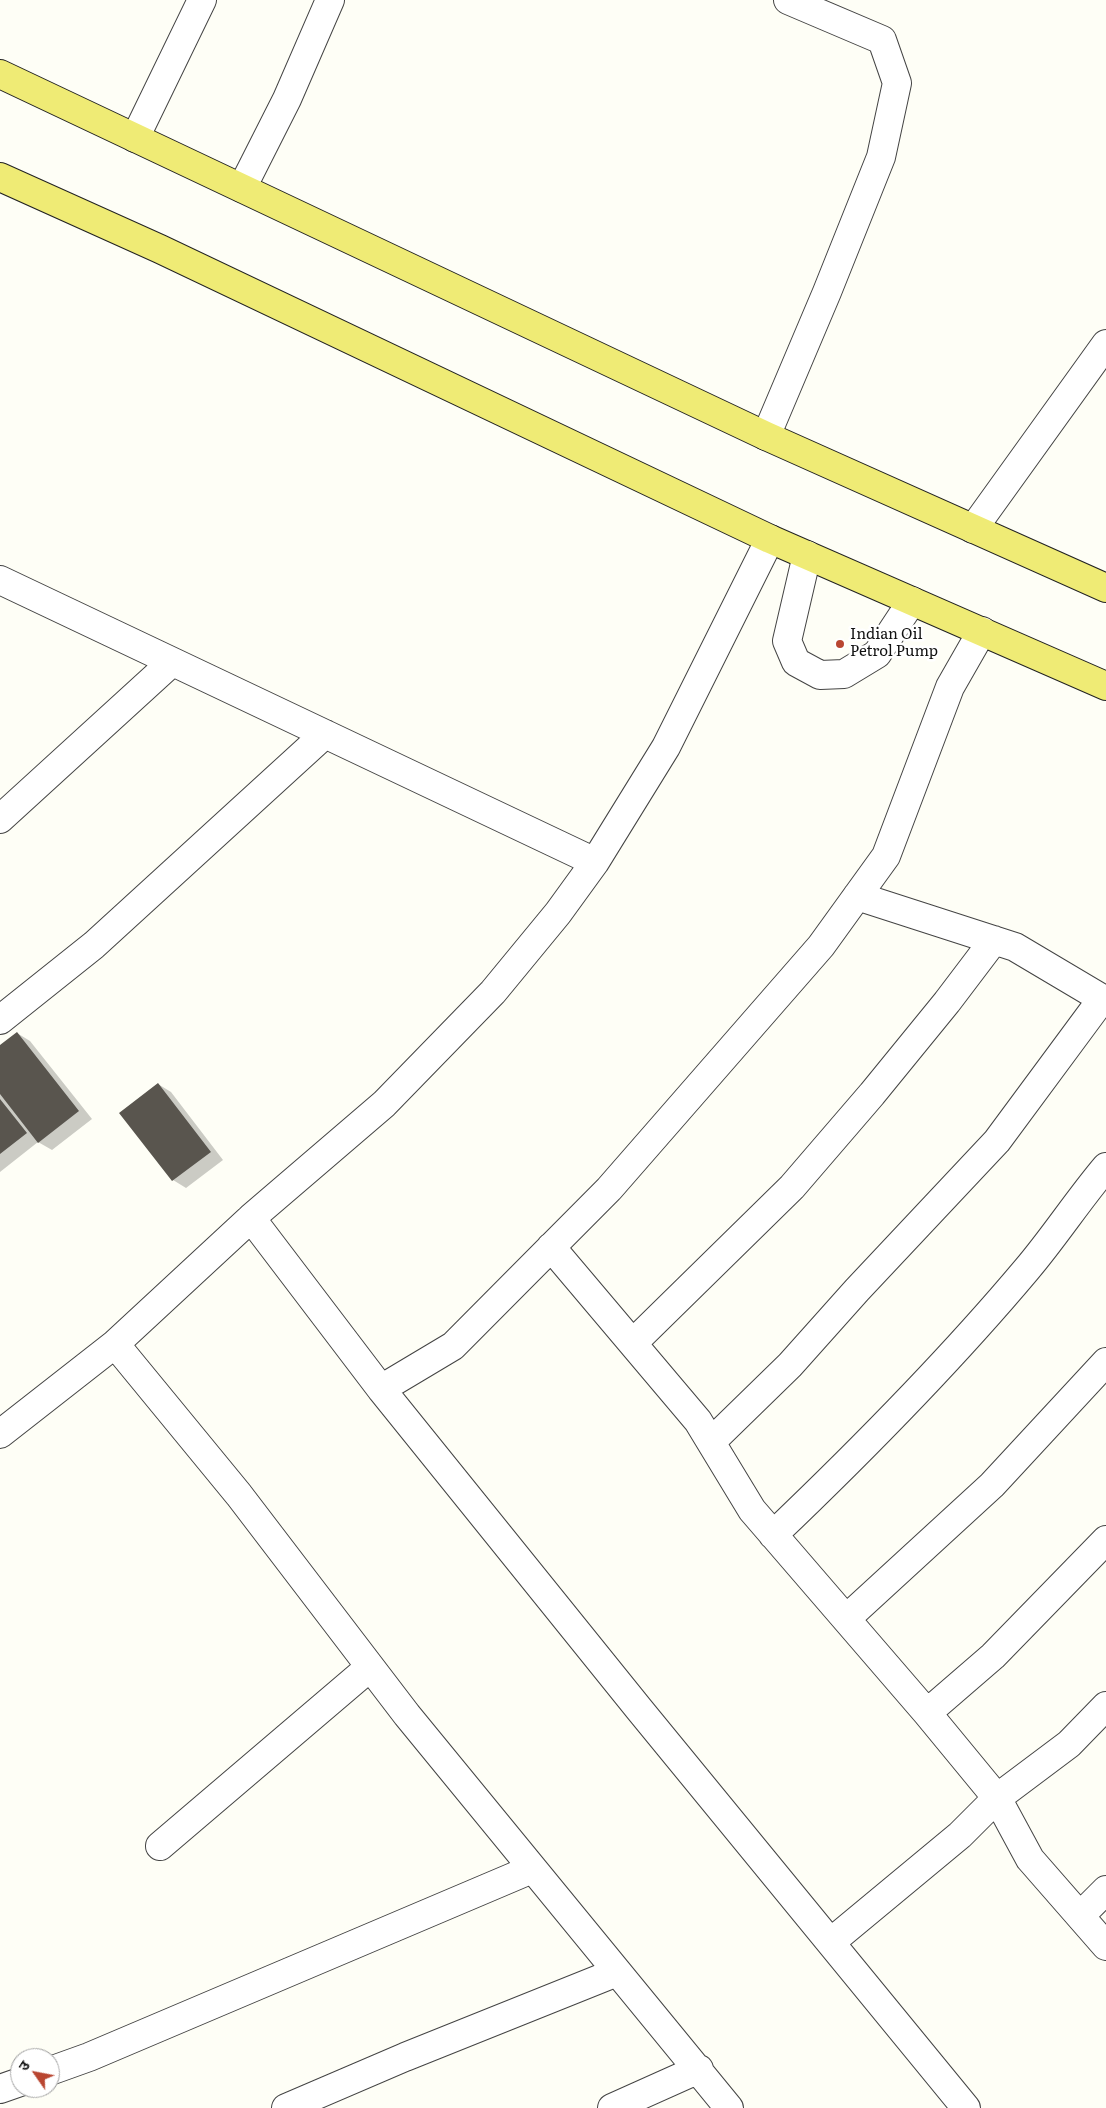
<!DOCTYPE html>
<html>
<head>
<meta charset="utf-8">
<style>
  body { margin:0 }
  #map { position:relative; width:1106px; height:2108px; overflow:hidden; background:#fefef6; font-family:Literata,"Noto Sans Devanagari",serif }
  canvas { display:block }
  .north { position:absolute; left:10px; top:2048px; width:50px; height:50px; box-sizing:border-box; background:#fff; border:1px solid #a0a0a0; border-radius:50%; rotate:303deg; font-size:14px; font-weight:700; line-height:20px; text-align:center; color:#111 }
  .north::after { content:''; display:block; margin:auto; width:18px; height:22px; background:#b94631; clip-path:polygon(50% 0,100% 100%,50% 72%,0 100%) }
</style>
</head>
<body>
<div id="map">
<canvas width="1106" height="2108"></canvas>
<div class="north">उ</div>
</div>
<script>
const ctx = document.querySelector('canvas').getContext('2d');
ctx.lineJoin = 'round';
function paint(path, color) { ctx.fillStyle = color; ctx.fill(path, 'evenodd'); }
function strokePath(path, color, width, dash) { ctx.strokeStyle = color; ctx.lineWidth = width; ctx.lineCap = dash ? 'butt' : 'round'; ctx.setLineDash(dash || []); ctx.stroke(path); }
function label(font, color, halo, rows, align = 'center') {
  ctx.font = font + ' Literata,serif'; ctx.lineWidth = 5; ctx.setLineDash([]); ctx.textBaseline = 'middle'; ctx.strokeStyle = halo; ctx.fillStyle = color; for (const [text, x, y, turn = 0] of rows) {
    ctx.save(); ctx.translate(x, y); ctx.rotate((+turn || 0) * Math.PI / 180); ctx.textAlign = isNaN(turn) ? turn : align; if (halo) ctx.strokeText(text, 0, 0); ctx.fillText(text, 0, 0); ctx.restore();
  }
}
const shadow = new Path2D(`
  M 17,1033 L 30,1041 L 92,1119 L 52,1150 L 38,1142 L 0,1172 L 0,1047 Z
  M 158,1084 L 171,1092 L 223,1160 L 186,1188 L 173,1180 L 121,1113 Z`);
const building = new Path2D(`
  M 17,1032 L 79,1111 L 38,1143 L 0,1094 L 0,1045 Z
  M 158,1083 L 211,1152 L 172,1181 L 119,1113 Z
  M 0,1099 L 27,1133 L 0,1154 Z`);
const minor = new Path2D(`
  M 135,138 L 202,0
  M 242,188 L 287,99 L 330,0
  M 766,436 L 827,292 L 881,157 L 897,83 L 882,40 L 788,0
  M 973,529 L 1106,344
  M 807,555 L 787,641 L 796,662 L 820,675 L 844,674 L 877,654 L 912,601
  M 0,580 L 595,862
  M 0,819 L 172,662
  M 857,896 L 1015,947 L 1106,1001
  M 0,1020 L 94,945 L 325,734
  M 251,1218 L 381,1389 L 639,1709 L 966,2108
  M 551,1247 L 698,1421 L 752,1510 L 927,1713 L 997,1798 L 1030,1859 L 1106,1946
  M 633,1343 L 792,1187 L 872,1094 L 947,1002 L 994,940
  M 115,1344 L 239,1495 L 407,1715 L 729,2108
  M 381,1389 L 453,1346 L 609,1189 L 821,946 L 886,856 L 950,687 L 982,631
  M 0,1434 L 115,1344 L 251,1218 L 384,1104 L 493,992 L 558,913 L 595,862 L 666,747 L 770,539
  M 711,1442 L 790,1365 L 857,1290 L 997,1141 L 1102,999
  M 773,1535 C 862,1450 948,1363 1027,1269 C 1055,1236 1078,1200 1106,1167
  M 846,1619 L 992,1485 L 1106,1362
  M 927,1713 L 993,1656 L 1106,1540
  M 160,1846 L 370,1667
  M 1080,1916 L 1106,1890
  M 831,1942 L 960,1835 L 997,1798 L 1069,1744 L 1106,1706
  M 50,2071 L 89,2057 L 532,1869
  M 0,2089 L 20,2082
  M 286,2108 L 405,2057 L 617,1972
  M 612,2108 L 699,2069`);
const major = new Path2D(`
  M 0,74 L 766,436 L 1106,588
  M 0,177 L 160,249 L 770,539 L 1106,686`);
const markers = [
  [840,644,5,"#b94631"]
];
const poiNames = [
  ["Indian Oil",850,635],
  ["Petrol Pump",850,652]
];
paint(shadow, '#0003');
paint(building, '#59554e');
strokePath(minor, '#444', 30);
strokePath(major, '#222', 30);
strokePath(minor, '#fff', 28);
strokePath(major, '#efeb75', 28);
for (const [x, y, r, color] of markers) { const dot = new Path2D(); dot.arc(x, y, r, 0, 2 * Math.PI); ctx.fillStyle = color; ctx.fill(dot); strokePath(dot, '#fff', 2); }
label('15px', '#111', '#fff', poiNames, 'left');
</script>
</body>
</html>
